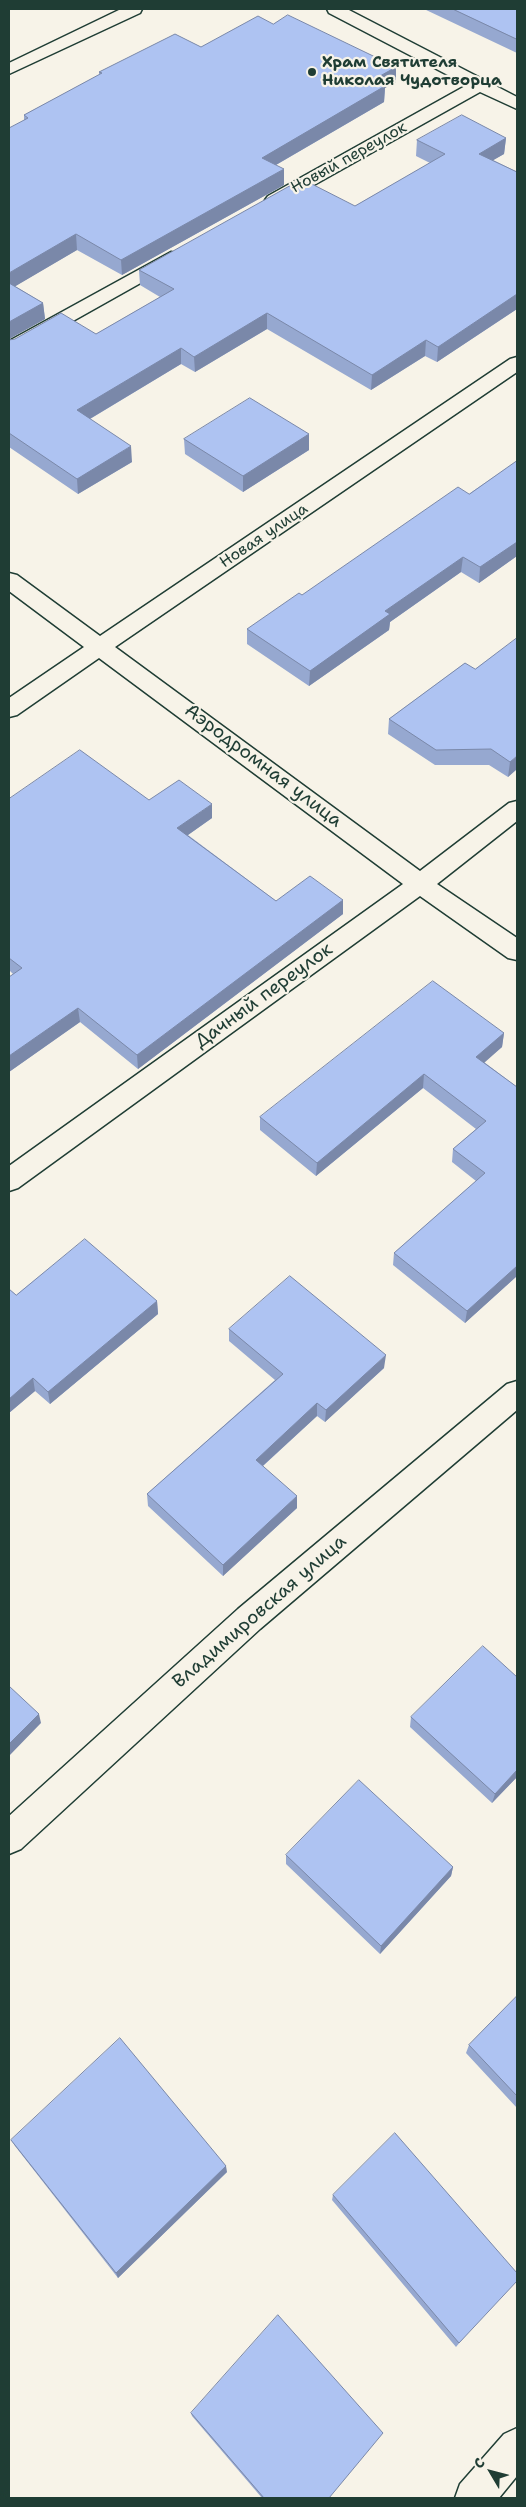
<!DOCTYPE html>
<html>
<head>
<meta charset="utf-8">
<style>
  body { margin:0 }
  #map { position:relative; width:526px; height:2507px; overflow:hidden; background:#f7f3e8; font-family:"Shantell Sans",sans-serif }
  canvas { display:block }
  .frame { position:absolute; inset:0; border:10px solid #1f3d34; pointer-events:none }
  .north { position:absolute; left:466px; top:2447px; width:50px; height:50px; -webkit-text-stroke:4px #f7f3e8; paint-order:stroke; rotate:307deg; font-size:14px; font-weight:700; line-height:20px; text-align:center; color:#1f3d34 }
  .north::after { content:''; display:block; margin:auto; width:18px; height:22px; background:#1f3d34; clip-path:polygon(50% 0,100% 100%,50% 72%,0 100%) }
</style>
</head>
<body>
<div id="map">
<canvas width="526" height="2507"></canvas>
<div class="frame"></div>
<div class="north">С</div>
</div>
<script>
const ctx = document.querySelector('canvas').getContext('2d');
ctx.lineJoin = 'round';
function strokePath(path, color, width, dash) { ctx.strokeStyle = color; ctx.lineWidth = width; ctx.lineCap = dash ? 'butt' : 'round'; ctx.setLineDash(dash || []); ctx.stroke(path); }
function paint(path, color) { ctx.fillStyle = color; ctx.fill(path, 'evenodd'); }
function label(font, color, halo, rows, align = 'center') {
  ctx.font = font + ' "Shantell Sans",sans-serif'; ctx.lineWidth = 4.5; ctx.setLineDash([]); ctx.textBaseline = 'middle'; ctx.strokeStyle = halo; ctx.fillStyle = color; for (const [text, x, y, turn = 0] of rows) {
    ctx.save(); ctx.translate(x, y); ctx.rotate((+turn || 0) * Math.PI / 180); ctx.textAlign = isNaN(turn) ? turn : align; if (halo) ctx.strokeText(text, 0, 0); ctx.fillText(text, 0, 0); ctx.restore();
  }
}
const minor = new Path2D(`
  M 121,9 L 142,9 L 140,13 L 9,74 L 9,63 Z
  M 327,9 L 347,9 L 517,97 L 517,109 L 480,92 L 280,204 L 268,204 L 265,200 L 268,196 L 467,85 L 329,13 Z
  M 171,252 L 178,254 L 180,258 L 178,262 L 16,353 L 9,355 L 9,341 Z
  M 517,357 L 517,372 L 115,647 L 420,871 L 509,803 L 517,801 L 517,821 L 437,884 L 517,938 L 517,960 L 508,958 L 420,896 L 18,1188 L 9,1191 L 9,1166 L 403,884 L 99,658 L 17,715 L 9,717 L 9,698 L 84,647 L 9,591 L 9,573 L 17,575 L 100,636 L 510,359 Z
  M 517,1381 L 517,1410 L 260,1629 L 21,1849 L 9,1854 L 9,1816 L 238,1609 L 507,1384 Z
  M 517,2428 L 517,2476 L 499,2498 L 455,2498 L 460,2484 L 504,2434 Z`);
const wall = new Path2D(`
  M 424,9 L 517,9 L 517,53 Z
  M 273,24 L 396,67 L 396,82 L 385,88 L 384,102 L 276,165 L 284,185 L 122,275 L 77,250 L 15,286 L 43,303 L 45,319 L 9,339 L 24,120 L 24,115 L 99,75 L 99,72 L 201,47 Z
  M 506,138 L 504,154 L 493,160 L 517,172 L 517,309 L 437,362 L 425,356 L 371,390 L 267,329 L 195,372 L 181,364 L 90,419 L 132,462 L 78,494 L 9,447 L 9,340 L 96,334 L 160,297 L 140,285 L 139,270 L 355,206 L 430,163 L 416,156 L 417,140 Z
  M 309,434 L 309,450 L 243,492 L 185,454 L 184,439 Z
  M 517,461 L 517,556 L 479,583 L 461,572 L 390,622 L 389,630 L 309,686 L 247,644 L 247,629 L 469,494 Z
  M 465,663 L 517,769 L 508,777 L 489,765 L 435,765 L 388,734 L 389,719 Z
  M 9,799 L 149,800 L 212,818 L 188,835 L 276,901 L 343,900 L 343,914 L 138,1069 L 80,1022 L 9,1072 L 9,977 L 13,974 L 9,970 Z
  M 504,1033 L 502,1047 L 484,1062 L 517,1087 L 517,1276 L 465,1323 L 393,1265 L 394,1253 L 476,1181 L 452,1162 L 453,1149 L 476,1129 L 423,1088 L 316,1176 L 260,1130 L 260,1117 Z
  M 9,1289 L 16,1295 L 157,1301 L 158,1314 L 50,1404 L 35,1391 L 9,1413 Z
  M 229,1329 L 384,1368 L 325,1422 L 317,1416 L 263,1466 L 297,1508 L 223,1576 L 148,1506 L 147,1494 L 275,1380 L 229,1341 Z
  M 517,1677 L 517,1777 L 492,1803 L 410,1727 L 411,1717 Z
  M 286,1855 L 453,1867 L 451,1876 L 380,1954 L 286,1864 Z
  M 517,1996 L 517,2108 L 466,2053 L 469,2045 Z
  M 11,2140 L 227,2172 L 118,2278 L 15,2146 Z
  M 333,2195 L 517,2273 L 456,2347 L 332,2200 Z
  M 191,2413 L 329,2498 L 262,2498 L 192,2416 Z`);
const shadedWall = new Path2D(`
  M 396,67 L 396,82 L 385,88 L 384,102 L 262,173 L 262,158 L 373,80 Z
  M 506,138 L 504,154 L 478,169 L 479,154 Z
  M 284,169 L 284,185 L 122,275 L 121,260 Z
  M 76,234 L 77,250 L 9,290 L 9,273 Z
  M 517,294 L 517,309 L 437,362 L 438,347 Z
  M 43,303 L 45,319 L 9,339 L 9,322 Z
  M 267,313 L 267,329 L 195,372 L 194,357 Z
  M 426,340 L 425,356 L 371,390 L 372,375 Z
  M 181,348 L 181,364 L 78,426 L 77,410 Z
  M 309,434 L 309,450 L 243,492 L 243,476 Z
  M 131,446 L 132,462 L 78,494 L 77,479 Z
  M 517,542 L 517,556 L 479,583 L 480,567 Z
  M 463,557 L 461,572 L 390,622 L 389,630 L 309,686 L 310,671 L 385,611 Z
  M 517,756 L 517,769 L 508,777 L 510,762 Z
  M 212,804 L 212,818 L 178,842 L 177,828 Z
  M 343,900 L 343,914 L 138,1069 L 137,1055 Z
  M 78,1008 L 80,1022 L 9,1072 L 9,1056 Z
  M 504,1033 L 502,1047 L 475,1071 L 476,1057 Z
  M 424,1074 L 423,1088 L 316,1176 L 317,1163 Z
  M 517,1266 L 517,1276 L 465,1323 L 467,1311 Z
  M 157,1301 L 158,1314 L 50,1404 L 48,1392 Z
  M 386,1355 L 384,1368 L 325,1422 L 326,1410 Z
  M 33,1378 L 35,1391 L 9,1413 L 9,1399 Z
  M 317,1403 L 317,1416 L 256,1472 L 256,1460 Z
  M 297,1496 L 297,1508 L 223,1576 L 223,1565 Z
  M 39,1714 L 41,1723 L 9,1756 L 9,1744 Z
  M 517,1770 L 517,1777 L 492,1803 L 495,1794 Z
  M 453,1867 L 451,1876 L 380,1954 L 381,1946 Z
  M 226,2166 L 227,2172 L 118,2278 L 116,2273 Z`);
const building = new Path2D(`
  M 453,9 L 517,9 L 517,39 Z
  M 288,15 L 396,67 L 373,80 L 385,86 L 262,158 L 284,169 L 121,260 L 76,234 L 9,273 L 9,128 L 28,118 L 24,115 L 102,73 L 99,72 L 175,34 L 201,47 L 258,16 L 273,24 Z
  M 462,115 L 506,138 L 479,154 L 517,172 L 517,294 L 438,347 L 426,340 L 372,375 L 267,313 L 194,357 L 181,348 L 77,410 L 131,446 L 77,479 L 9,433 L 9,340 L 15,339 L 61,313 L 96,334 L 174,289 L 139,270 L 302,179 L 355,206 L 445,154 L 417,140 Z
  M 9,283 L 43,303 L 9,322 Z
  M 250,398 L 309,434 L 243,476 L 184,439 Z
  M 517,461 L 517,542 L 480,567 L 463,557 L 385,611 L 390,614 L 310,671 L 247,629 L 299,593 L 302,595 L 458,487 L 469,494 Z
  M 517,638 L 517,756 L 510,762 L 491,749 L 436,750 L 389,719 L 465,663 L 475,669 Z
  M 80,750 L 149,800 L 179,780 L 212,804 L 177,828 L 276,901 L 310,876 L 343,900 L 137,1055 L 78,1008 L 9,1056 L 9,977 L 22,968 L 9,958 L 9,799 Z
  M 433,981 L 504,1033 L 476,1057 L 517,1087 L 517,1266 L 467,1311 L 394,1253 L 485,1173 L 453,1149 L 486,1121 L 424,1074 L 317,1163 L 260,1117 Z
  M 85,1239 L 157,1301 L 48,1392 L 33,1378 L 9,1399 L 9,1289 L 16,1295 Z
  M 290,1276 L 386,1355 L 326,1410 L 317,1403 L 256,1460 L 297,1496 L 223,1565 L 147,1494 L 283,1374 L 229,1329 Z
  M 483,1646 L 517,1677 L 517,1770 L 495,1794 L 411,1717 Z
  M 9,1686 L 39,1714 L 9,1744 Z
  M 359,1780 L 453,1867 L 381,1946 L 286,1855 Z
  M 517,1996 L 517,2096 L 469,2045 Z
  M 120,2038 L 226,2166 L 116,2273 L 11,2140 Z
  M 395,2133 L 517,2273 L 517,2281 L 459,2343 L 333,2195 Z
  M 278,2315 L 383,2433 L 329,2498 L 264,2498 L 191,2413 Z`);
const markers = [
  [312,72,5,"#1f3d34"]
];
const farPoinames = [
  ["Храм Святителя",322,63],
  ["Николая Чудотворца",322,81]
];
const farStreetnames = [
  ["Новый переулок",349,158,-29],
  ["Новая улица",264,536,-34]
];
const streetNames = [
  ["Аэродромная улица",263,766,37],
  ["Дачный переулок",264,996,-36],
  ["Владимировская улица",260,1612,-41]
];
strokePath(minor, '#1f3d34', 3);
paint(minor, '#f7f3e8');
paint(wall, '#96a8d0');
paint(shadedWall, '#7a88a9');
paint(building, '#aec3f2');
strokePath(building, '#7a88a9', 1);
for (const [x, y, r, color] of markers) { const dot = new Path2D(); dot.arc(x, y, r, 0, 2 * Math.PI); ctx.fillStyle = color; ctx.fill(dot); strokePath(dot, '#f7f3e8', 2); }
label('bold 16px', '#1f3d34', '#f7f3e8', farPoinames, 'left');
label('16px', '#1f3d34', '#f7f3e8', farStreetnames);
label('19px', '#1f3d34', '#f7f3e8', streetNames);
</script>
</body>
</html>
